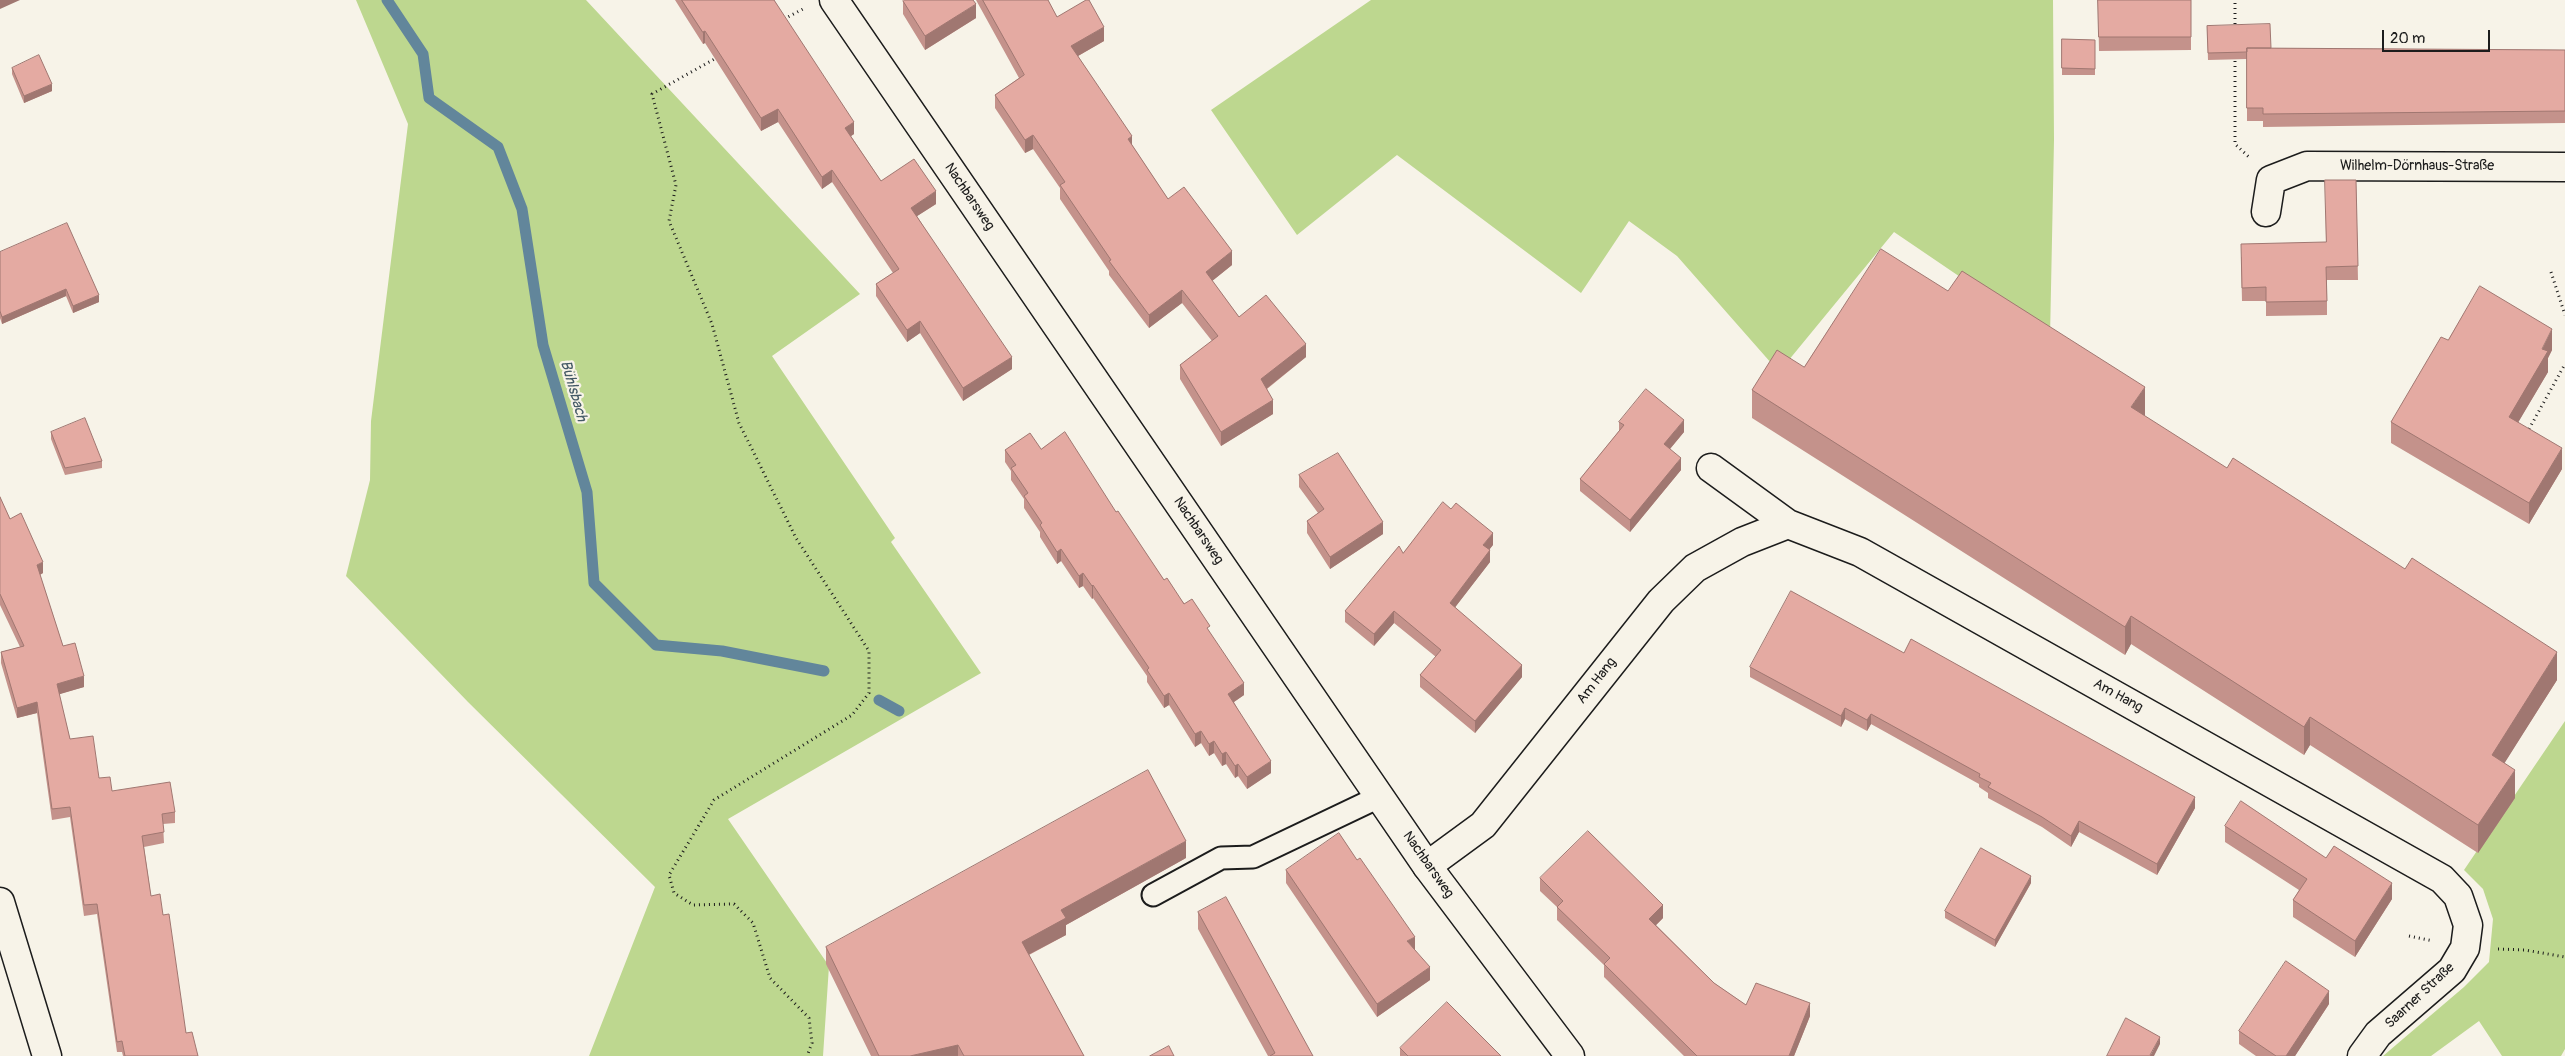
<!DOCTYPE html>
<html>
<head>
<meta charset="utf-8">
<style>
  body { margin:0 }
  #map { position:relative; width:2565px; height:1056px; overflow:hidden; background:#f7f3e8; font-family:Pangolin,sans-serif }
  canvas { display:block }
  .scale { position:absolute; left:2382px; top:30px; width:108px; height:22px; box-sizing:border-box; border:2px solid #1c1c1c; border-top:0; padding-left:6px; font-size:15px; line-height:18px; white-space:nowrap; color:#1c1c1c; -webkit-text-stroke:4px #f7f3e8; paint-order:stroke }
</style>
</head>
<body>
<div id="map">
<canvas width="2565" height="1056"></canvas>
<div class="scale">20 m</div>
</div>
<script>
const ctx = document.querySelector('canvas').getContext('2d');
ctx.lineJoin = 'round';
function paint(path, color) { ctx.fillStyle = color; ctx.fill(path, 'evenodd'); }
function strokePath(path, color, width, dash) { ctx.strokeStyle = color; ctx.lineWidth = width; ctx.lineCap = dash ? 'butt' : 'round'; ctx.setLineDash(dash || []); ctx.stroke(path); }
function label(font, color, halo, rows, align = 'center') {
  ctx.font = font + ' Pangolin,sans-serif'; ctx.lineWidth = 4.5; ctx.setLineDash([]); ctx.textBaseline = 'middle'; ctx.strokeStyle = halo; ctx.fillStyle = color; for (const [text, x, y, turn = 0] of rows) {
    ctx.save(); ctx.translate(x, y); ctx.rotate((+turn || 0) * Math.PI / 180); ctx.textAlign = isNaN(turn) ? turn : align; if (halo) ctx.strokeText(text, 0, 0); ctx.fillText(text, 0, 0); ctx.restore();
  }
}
const green = new Path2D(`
  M 356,0 L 586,0 L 860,294 L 772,356 L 895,538 L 891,542 L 981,673 L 728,819 L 829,966 L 823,1056 L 589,1056 L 655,887 L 468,702 L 346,576 L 370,480 L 371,421 L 408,124 Z
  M 1371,0 L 2053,0 L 2054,140 L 2050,338 L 1894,232 L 1779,372 L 1677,256 L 1629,221 L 1581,293 L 1397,155 L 1297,235 L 1211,110 Z
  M 2565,721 L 2565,1049 L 2561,1056 L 2502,1056 L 2479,1021 L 2431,1056 L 2383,1056 L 2464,987 L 2489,962 L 2493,919 L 2483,889 L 2464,870 Z`);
const stream = new Path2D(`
  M 387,0 L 423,54 L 429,98 L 498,147 L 522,209 L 543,345 L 587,492 L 594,583 L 656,645 L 722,651 L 824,671
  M 879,700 L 899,711`);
const path = new Path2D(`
  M 784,19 L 803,9
  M 2235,29 L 2235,0
  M 2235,56 L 2235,144 L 2250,158
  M 718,57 L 652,94 L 676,185 L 669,221 L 712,324 L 739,423 L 796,538 L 869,651 L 869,693 L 852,715 L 714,800 L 669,875 L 674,893 L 693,905 L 734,904 L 753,923 L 770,978 L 809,1018 L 812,1043 L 807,1056
  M 2551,272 L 2565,315
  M 2529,429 L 2565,364
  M 2409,936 L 2433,941
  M 2498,949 L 2525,950 L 2565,957`);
const service = new Path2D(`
  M 1153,895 L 1221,858 L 1253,857 L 1381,796`);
const minor = new Path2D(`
  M 2266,212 L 2271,180 L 2307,166 L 2565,167
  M 1711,468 L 1788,524 L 1860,552 L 2442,879 L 2458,896 L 2468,925 L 2465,948 L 2452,970 L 2378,1034 L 2362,1056
  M 1427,866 L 1483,825 L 1661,601 L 1695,568 L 1742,542 L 1788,524
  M 0,902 L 47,1056`);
const tertiary = new Path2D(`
  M 834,0 L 1427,866 L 1570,1056`);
const wall = new Path2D(`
  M 675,0 L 774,0 L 854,134 L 851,136 L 881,181 L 936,204 L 917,216 L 1012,369 L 963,401 L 920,333 L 907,342 L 876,296 L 876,284 L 893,273 L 832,182 L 822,189 L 778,122 L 761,131 L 705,43 L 703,44 Z
  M 976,0 L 1048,0 L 1057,17 L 1104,41 L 1078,56 L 1132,145 L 1168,199 L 1232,265 L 1212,281 L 1239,317 L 1306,357 L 1267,389 L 1273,414 L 1221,446 L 1180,379 L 1180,365 L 1212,341 L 1182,303 L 1149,328 L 1109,275 L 1109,271 L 1060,199 L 1060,188 L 1033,149 L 1025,153 L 995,108 L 995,95 L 1019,78 Z
  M 2098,0 L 2191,0 L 2191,50 L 2099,51 Z
  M 903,1 L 976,18 L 925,50 L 903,14 Z
  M 2207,26 L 2271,48 L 2565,50 L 2565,123 L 2263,127 L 2263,121 L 2247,121 L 2247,59 L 2208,60 Z
  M 2062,39 L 2095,40 L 2095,75 L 2062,75 Z
  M 12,68 L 52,91 L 24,103 L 12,74 Z
  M 2356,180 L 2358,280 L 2327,280 L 2327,315 L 2266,316 L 2266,301 L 2242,301 L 2241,257 L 2326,242 Z
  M 0,252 L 99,302 L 73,313 L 66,296 L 2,324 L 0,318 Z
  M 2448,340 L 2552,350 L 2548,358 L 2548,372 L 2518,422 L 2562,469 L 2529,524 L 2391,443 L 2391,422 Z
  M 1804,367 L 2145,415 L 2144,416 L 2557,680 L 2504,763 L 2515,798 L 2478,853 L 2310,745 L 2304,755 L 2131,644 L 2125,655 L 1752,418 L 1752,390 Z
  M 1619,422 L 1684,432 L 1670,449 L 1681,470 L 1630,532 L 1580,491 L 1580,479 L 1619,431 Z
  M 51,432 L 102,461 L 102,468 L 65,475 L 51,439 Z
  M 1041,449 L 1116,512 L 1164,580 L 1210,633 L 1244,695 L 1234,702 L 1271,773 L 1247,789 L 1238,776 L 1235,778 L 1226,764 L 1222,766 L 1214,753 L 1209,756 L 1201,743 L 1195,747 L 1169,705 L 1164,708 L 1147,682 L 1147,676 L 1093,598 L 1092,599 L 1083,586 L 1079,588 L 1061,561 L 1057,564 L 1040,537 L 1040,532 L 1024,508 L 1024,499 L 1011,480 L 1011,471 L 1005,462 L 1005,450 Z
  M 1299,475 L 1383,534 L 1330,569 L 1307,533 L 1307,521 L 1318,513 L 1299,487 Z
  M 0,497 L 10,519 L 43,573 L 40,575 L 63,646 L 84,687 L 59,694 L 70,739 L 99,778 L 112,791 L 175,812 L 175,823 L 163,824 L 164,843 L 144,847 L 151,896 L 163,915 L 186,1033 L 198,1056 L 123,1056 L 122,1052 L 117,1052 L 97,914 L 84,916 L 70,817 L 52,820 L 37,713 L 17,718 L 1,663 L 1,652 L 20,647 L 0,605 Z
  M 1493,545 L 1489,550 L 1490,562 L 1455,607 L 1522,677 L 1475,733 L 1420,687 L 1420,675 L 1436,657 L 1394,623 L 1374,646 L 1345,622 L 1345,611 Z
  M 1904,653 L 2195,808 L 2157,875 L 2079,832 L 2071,847 L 2042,827 L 1988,798 L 1988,793 L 1979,787 L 1979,784 L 1871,724 L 1867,731 L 1845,719 L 1841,727 L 1750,677 L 1750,667 Z
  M 2225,826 L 2392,899 L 2355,957 L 2293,917 L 2293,900 L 2299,890 L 2225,842 Z
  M 1186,858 L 1066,925 L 1066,935 L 1029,955 L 1084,1056 L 871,1056 L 826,964 L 826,947 Z
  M 1286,870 L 1415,950 L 1430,980 L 1377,1017 L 1286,883 Z
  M 1540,878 L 1663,918 L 1656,925 L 1714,983 L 1746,1005 L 1810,1016 L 1794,1056 L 1684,1056 L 1604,977 L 1604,965 L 1557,920 L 1557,907 L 1540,891 Z
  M 2031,883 L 1995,947 L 1945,918 L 1945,911 Z
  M 1198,912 L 1313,1056 L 1268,1056 L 1198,929 Z
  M 2329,1004 L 2295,1056 L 2256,1056 L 2239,1044 L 2239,1031 Z
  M 1400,1048 L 1501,1056 L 1400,1056 Z`);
const shadedWall = new Path2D(`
  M 0,0 L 20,0 L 0,9 Z
  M 976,4 L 976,18 L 925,50 L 925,36 Z
  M 1104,27 L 1104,41 L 1071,60 L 1071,46 Z
  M 705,31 L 705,43 L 703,44 L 703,32 Z
  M 52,84 L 52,91 L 24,103 L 24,96 Z
  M 778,109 L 778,122 L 761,131 L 761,118 Z
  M 854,122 L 854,134 L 845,140 L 845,128 Z
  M 1033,135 L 1033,149 L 1025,153 L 1025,140 Z
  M 1132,136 L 1132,150 L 1128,139 Z
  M 832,170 L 832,182 L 822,189 L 822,177 Z
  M 936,191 L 936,204 L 911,220 L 911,208 Z
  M 1232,251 L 1232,265 L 1206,286 L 1206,272 Z
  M 66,289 L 66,296 L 2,324 L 2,317 Z
  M 1182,290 L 1182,303 L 1149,328 L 1149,315 Z
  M 99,295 L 99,302 L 73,313 L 73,306 Z
  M 920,321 L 920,333 L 907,342 L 907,330 Z
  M 2552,329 L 2552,350 L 2548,358 L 2548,372 L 2509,438 L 2509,417 Z
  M 1306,344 L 1306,357 L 1261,393 L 1261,379 Z
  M 1012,357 L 1012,369 L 963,401 L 963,388 Z
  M 2145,387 L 2145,415 L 2131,435 L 2131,407 Z
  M 1273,400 L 1273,414 L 1221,446 L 1221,432 Z
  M 1684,420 L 1684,432 L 1664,456 L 1664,444 Z
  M 2562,448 L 2562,469 L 2529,524 L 2529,503 Z
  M 1681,458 L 1681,470 L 1630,532 L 1630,520 Z
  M 1383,522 L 1383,534 L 1330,569 L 1330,557 Z
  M 1493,533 L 1493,545 L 1483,557 L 1483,545 Z
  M 1061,549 L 1061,561 L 1057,564 L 1057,552 Z
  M 1490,550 L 1490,562 L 1450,614 L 1450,603 Z
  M 43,562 L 43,573 L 37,576 L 37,565 Z
  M 1083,573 L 1083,586 L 1079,588 L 1079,576 Z
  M 1093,585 L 1093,598 L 1092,599 L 1092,586 Z
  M 1394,611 L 1394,623 L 1374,646 L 1374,634 Z
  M 2131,616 L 2131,644 L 2125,655 L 2125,627 Z
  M 2557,652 L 2557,680 L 2492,783 L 2492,755 Z
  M 1522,665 L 1522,677 L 1475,733 L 1475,721 Z
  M 84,676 L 84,687 L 57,695 L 57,684 Z
  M 1244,683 L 1244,695 L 1228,706 L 1228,694 Z
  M 1169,693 L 1169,705 L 1164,708 L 1164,696 Z
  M 37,702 L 37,713 L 17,718 L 17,708 Z
  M 1845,708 L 1845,719 L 1841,727 L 1841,716 Z
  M 1871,714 L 1871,724 L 1867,731 L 1867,720 Z
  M 2310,717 L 2310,745 L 2304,755 L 2304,727 Z
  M 1201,731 L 1201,743 L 1195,747 L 1195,734 Z
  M 1214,741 L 1214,753 L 1209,756 L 1209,744 Z
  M 1226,752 L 1226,764 L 1222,766 L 1222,754 Z
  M 1271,761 L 1271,773 L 1247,789 L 1247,777 Z
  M 1238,764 L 1238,776 L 1235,778 L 1235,766 Z
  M 2515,770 L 2515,798 L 2478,853 L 2478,825 Z
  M 2195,797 L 2195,808 L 2157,875 L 2157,864 Z
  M 2079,821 L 2079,832 L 2071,847 L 2071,836 Z
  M 1186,841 L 1186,858 L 1066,925 L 1066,935 L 1022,958 L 1022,942 L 1061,910 Z
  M 2031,876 L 2031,883 L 1995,947 L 1995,940 Z
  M 2392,883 L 2392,899 L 2355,957 L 2355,941 Z
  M 1663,905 L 1663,918 L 1649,932 L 1649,919 Z
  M 1415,937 L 1415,951 L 1407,941 Z
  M 1430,967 L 1430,980 L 1377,1017 L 1377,1004 Z
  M 2329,991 L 2329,1004 L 2295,1056 L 2286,1056 Z
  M 1810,1003 L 1810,1016 L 1794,1056 L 1789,1056 Z
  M 2160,1037 L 2160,1044 L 2154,1056 L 2150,1056 Z
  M 958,1045 L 958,1056 L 910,1056 Z`);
const building = new Path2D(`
  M 682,0 L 774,0 L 854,122 L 845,128 L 881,181 L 914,159 L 936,191 L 911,208 L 1012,357 L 963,388 L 920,321 L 907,330 L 876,284 L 899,269 L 874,232 L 832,170 L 822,177 L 778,109 L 761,118 L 705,31 L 703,32 Z
  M 904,0 L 973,0 L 976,4 L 925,36 L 903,1 Z
  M 983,0 L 1048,0 L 1057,17 L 1086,0 L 1089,0 L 1104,27 L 1071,46 L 1132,136 L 1128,139 L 1168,199 L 1184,187 L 1232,251 L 1206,272 L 1239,317 L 1266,295 L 1306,344 L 1261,379 L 1273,400 L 1221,432 L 1180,365 L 1218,336 L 1182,290 L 1149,315 L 1109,261 L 1111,260 L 1060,185 L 1065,182 L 1033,135 L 1025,140 L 995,95 L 1024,75 Z
  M 2098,0 L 2191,0 L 2191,37 L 2099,37 Z
  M 2270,24 L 2271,48 L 2247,48 L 2247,52 L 2208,53 L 2207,26 Z
  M 2062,39 L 2095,40 L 2095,69 L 2062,68 Z
  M 2247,48 L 2565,50 L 2565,111 L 2263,114 L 2263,108 L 2247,108 Z
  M 39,55 L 52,84 L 24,96 L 12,68 Z
  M 2325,180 L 2356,180 L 2358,266 L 2326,267 L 2327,301 L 2266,302 L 2266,287 L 2242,288 L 2241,244 L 2326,242 Z
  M 67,223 L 99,295 L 73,306 L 66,289 L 2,317 L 0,311 L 0,252 Z
  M 1881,249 L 1948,291 L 1962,271 L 2145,387 L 2131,407 L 2227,468 L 2233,458 L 2405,569 L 2412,558 L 2557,652 L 2492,755 L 2515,770 L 2478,825 L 2310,717 L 2304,727 L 2131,616 L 2125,627 L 1752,390 L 1777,350 L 1804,367 Z
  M 2480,286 L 2552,329 L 2542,349 L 2548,351 L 2509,417 L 2562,448 L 2529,503 L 2391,422 L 2441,337 L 2448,340 Z
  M 1646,389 L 1684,420 L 1664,444 L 1681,458 L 1630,520 L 1580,479 L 1624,425 L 1619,422 Z
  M 85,418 L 102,461 L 65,468 L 51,432 Z
  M 1065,432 L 1116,512 L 1118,511 L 1164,580 L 1167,578 L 1184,604 L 1192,599 L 1210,626 L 1207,628 L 1244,683 L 1228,694 L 1271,761 L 1247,777 L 1238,764 L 1235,766 L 1226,752 L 1222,754 L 1214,741 L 1209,744 L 1201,731 L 1195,734 L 1169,693 L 1164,696 L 1147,670 L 1149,668 L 1093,585 L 1092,586 L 1083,573 L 1079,576 L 1061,549 L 1057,552 L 1040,525 L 1042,523 L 1024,496 L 1028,493 L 1011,468 L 1016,465 L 1005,450 L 1030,433 L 1041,449 Z
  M 1338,453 L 1383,522 L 1330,557 L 1307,521 L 1324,509 L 1299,475 Z
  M 0,497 L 10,519 L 21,513 L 43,562 L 37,565 L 63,646 L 75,643 L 84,676 L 57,684 L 70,739 L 93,736 L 99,778 L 110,777 L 112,791 L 170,782 L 175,812 L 162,814 L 164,832 L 142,836 L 151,896 L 160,894 L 163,915 L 169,914 L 186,1033 L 192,1032 L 198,1056 L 125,1056 L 122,1041 L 117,1042 L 97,904 L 84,905 L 70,807 L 52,809 L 37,702 L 17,708 L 1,652 L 24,646 L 0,594 Z
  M 1443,502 L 1451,509 L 1456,503 L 1493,533 L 1483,545 L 1490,550 L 1450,603 L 1522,665 L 1475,721 L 1420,675 L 1441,650 L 1394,611 L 1374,634 L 1345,611 L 1399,546 L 1403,553 Z
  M 1791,591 L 1904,653 L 1911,639 L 2195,797 L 2157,864 L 2079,821 L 2071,836 L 2042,817 L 1988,787 L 1991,783 L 1979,777 L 1980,774 L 1871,714 L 1867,720 L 1845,708 L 1841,716 L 1750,667 Z
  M 1148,770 L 1186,841 L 1061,910 L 1066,918 L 1022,942 L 1084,1056 L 964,1056 L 958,1045 L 910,1056 L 879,1056 L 826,947 Z
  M 2241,801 L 2326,858 L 2334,846 L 2392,883 L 2355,941 L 2293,900 L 2307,879 L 2225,826 Z
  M 1588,831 L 1663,905 L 1649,919 L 1714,983 L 1746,1005 L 1756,983 L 1810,1003 L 1789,1056 L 1697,1056 L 1604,964 L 1610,958 L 1557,907 L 1563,901 L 1540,878 Z
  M 1339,833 L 1357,860 L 1360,858 L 1415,937 L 1407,941 L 1430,967 L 1377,1004 L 1286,870 Z
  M 1981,848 L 2031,876 L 1995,940 L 1945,911 Z
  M 1226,897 L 1313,1056 L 1270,1056 L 1275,1053 L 1198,912 Z
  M 2286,961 L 2329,991 L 2286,1056 L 2276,1056 L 2239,1031 Z
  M 1447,1002 L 1501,1056 L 1408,1056 L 1400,1048 Z
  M 2126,1018 L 2160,1037 L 2150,1055 L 2152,1056 L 2107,1056 Z
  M 1169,1046 L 1174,1056 L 1150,1056 Z`);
const streetNames = [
  ["Wilhelm-Dörnhaus-Straße",2417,166],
  ["Nachbarsweg",969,197,56],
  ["Nachbarsweg",1198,531,56],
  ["Am Hang",1597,681,-52],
  ["Am Hang",2118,696,29],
  ["Nachbarsweg",1428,865,55],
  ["Saarner Straße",2420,996,-43]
];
const waterNames = [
  ["Bühlsbach",573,391,74]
];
paint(green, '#bdd78f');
strokePath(stream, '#62869b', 11);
strokePath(service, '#1c1c1c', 25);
strokePath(minor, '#1c1c1c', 31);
strokePath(tertiary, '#1c1c1c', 31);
strokePath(path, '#1c1c1c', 3, [1, 4]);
strokePath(service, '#f7f3e8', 21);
strokePath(minor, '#f7f3e8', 28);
strokePath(tertiary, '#f7f3e8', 28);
paint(wall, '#c4928b');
paint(shadedWall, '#a07771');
paint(building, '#e4aaa2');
strokePath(building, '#a07771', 1);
label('14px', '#1c1c1c', '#f7f3e8', streetNames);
label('italic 15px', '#455a66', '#f7f3e8', waterNames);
</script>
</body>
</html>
